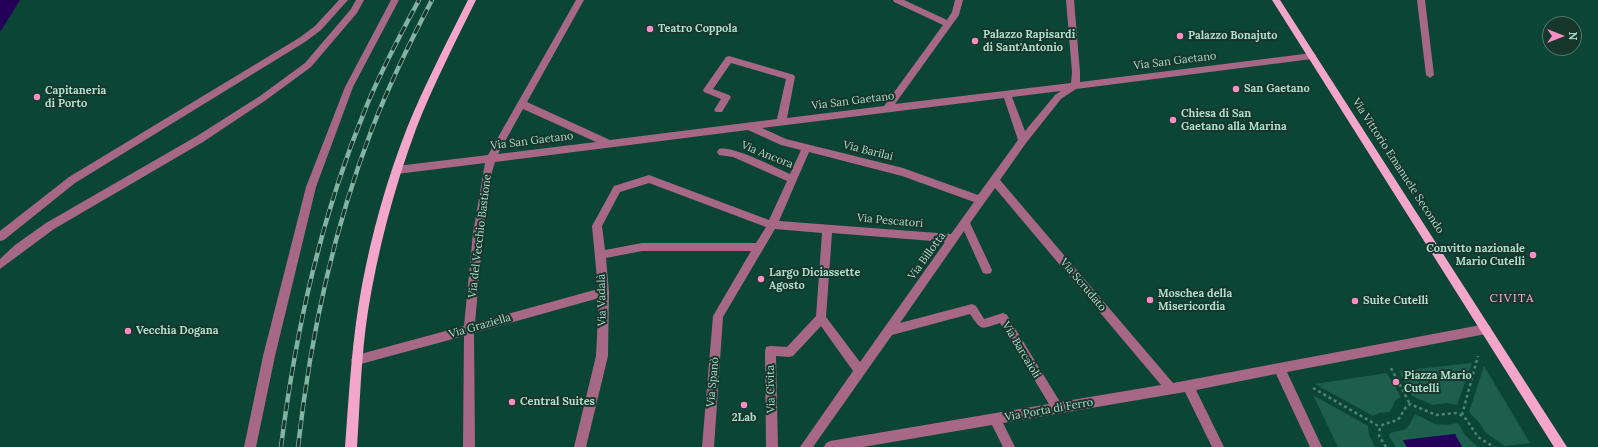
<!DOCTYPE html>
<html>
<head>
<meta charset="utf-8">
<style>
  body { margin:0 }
  #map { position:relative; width:1598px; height:447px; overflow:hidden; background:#0b4536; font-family:Lora,serif }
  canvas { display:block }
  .north { position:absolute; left:1542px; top:16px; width:40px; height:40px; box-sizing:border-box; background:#17372d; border:1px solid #547a6d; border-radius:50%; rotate:90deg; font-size:11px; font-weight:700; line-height:16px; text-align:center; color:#b0decd }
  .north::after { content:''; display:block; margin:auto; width:14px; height:18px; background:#fb8fc3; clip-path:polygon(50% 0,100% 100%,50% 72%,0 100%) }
</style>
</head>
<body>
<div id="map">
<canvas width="1598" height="447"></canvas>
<div class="north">N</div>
</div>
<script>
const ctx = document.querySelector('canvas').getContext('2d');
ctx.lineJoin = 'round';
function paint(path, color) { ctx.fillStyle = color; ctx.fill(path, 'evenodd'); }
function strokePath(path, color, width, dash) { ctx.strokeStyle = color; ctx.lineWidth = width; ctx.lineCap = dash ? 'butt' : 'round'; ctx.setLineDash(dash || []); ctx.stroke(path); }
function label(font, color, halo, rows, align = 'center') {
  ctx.font = font + ' Lora,serif'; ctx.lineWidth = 4; ctx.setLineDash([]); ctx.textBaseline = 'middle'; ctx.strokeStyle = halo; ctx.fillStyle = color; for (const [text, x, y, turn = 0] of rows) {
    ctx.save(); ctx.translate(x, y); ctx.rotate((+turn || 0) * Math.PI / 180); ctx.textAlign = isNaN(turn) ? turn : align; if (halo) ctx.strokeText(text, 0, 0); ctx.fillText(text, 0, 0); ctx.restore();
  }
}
const green = new Path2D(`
  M 1472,363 L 1457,405 L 1446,403 L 1433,405 L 1412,396 L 1399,371 Z
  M 1484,366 L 1530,443 L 1505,446 L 1485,432 L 1479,422 L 1469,412 Z
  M 1387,373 L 1401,397 L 1395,401 L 1390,412 L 1379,413 L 1373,416 L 1315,384 Z
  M 1313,395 L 1368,426 L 1369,435 L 1375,447 L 1338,447 Z
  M 1415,414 L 1435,424 L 1446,425 L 1458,423 L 1465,435 L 1478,447 L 1462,447 L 1454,434 L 1403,441 L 1407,447 L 1396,447 L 1389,436 L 1390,433 C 1409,428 1405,433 1415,414 Z`);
const water = new Path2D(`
  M 0,0 L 20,0 L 0,32 Z
  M 1455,434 L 1462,447 L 1407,447 L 1403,440 Z`);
const path = new Path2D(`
  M 1391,368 L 1410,404
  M 1313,388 L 1380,427
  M 1462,415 L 1478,356
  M 1386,447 L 1379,436 L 1380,427 L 1384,424 L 1398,420 L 1406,407 L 1410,404 L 1436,415 L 1455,413 L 1461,415 L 1466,419 L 1478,437 L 1494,447`);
const minor = new Path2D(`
  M 339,0 L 348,0 L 321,30 L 305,42 L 75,183 L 4,240 L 0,241 L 0,231 L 69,177 L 299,38 L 315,26 Z
  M 356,0 L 364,0 L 357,13 L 311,67 L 266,100 L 203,142 L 54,229 L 0,269 L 0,259 L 15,245 L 46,223 L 197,136 L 260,96 L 305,63 L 351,9 Z
  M 391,0 L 399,0 L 353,87 L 316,187 L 275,356 L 256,447 L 244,447 L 263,356 L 306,187 L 345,87 Z
  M 576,0 L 584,0 L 527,102 L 610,140 L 777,119 L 786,79 L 731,63 L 713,89 L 729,95 L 731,97 L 722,112 L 716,112 L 714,110 L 721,99 L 704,92 L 703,90 L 726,57 L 729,56 L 794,75 L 795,77 L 787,118 L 884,106 L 943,25 L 894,2 L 893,0 L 904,0 L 947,20 L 952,12 L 955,0 L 963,0 L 959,15 L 895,104 L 1071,83 L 1072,72 L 1066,0 L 1074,0 L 1080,72 L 1080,82 L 1312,53 L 1315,54 L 1316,56 L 1315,58 L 1312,59 L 1076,89 L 1061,99 L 1026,143 L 1000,180 L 1173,383 L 1486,324 L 1490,326 L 1491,329 L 1490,332 L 1486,334 L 1287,372 L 1322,447 L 1310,447 L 1276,374 L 1196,390 L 1224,447 L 1212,447 L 1185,392 L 1003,423 L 1015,447 L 1003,447 L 992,425 L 863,447 L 824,447 L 826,443 L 830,441 L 1049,404 L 1000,323 C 981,329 982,332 970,314 L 892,335 L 813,447 L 800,447 L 853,371 L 821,326 L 793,356 L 789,357 L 776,356 L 778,447 L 766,447 L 765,351 L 766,347 L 770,346 L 787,347 L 816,316 L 822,233 L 775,229 L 723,317 L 714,447 L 702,447 L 713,316 L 751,251 L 642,251 L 606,258 L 609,292 L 608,356 L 586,447 L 574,447 L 596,356 L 599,298 L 474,333 L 475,447 L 463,447 L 464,336 L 357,365 L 353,364 L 351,360 L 353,356 L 357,355 L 464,326 L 473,233 L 485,163 L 397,174 L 394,173 L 392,170 L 394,167 L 397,166 L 488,155 ZM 1061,91 L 1055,95 L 1025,131 L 1012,97 ZM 1004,98 L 1018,140 L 978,195 L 903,168 L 786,139 L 762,128 ZM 523,109 L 596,142 L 498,154 ZM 748,130 L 781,145 L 801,150 L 790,174 C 776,168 732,145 719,149 L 717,152 L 719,155 L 733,157 L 787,181 L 769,220 L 649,175 L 614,186 L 592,226 L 598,289 L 475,323 L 483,233 L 492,172 L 495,162 ZM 809,152 L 902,176 L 974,202 L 951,234 L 779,221 ZM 649,183 L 766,227 L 756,243 L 642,243 L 605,250 L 602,226 L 620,192 ZM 995,188 L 1161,385 L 1060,402 L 1007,315 L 1003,313 L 984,319 L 976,306 L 972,304 L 900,323 L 964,231 L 983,273 L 987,274 L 991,273 L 992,270 L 970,223 ZM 832,233 L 945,242 L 860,362 L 826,317 Z
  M 1417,0 L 1425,0 L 1434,75 L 1430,78 L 1426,75 Z`);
const major = new Path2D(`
  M 468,0 L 476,0 C 455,43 433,85 416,129 C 394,188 378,249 368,311 C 361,356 360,402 357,447 L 345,447 C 349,393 352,338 362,285 C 372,232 387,179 407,128 C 425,84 447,42 468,0 Z
  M 1272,0 L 1280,0 L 1567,447 L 1554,447 Z`);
const rail = new Path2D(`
  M 281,447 C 296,328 321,216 367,105 C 382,69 400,35 419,0
  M 298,447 C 310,339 333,230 372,129 C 389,85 410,42 432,0`);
const markers = [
  [650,29,4,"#fb8fc3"],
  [1180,36,4,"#fb8fc3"],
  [975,41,4,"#fb8fc3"],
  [1236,89,4,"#fb8fc3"],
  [37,97,4,"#fb8fc3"],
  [1173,120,4,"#fb8fc3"],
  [1533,255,4,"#fb8fc3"],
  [761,279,4,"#fb8fc3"],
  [1150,300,4,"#fb8fc3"],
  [1355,301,4,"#fb8fc3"],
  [128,331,4,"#fb8fc3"],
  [1396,382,4,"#fb8fc3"],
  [512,402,4,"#fb8fc3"],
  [744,405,4,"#fb8fc3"]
];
const poiNames = [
  ["Teatro Coppola",658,29],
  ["Palazzo Rapisardi",983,35],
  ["di Sant'Antonio",983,48],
  ["Palazzo Bonajuto",1188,36],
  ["San Gaetano",1244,89],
  ["Capitaneria",45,91],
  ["di Porto",45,104],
  ["Chiesa di San",1181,114],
  ["Gaetano alla Marina",1181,127],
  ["Convitto nazionale",1525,249,"right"],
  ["Mario Cutelli",1525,262,"right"],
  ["Largo Diciassette",769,273],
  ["Agosto",769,286],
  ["Moschea della",1158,294],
  ["Misericordia",1158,307],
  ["Suite Cutelli",1363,301],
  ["Vecchia Dogana",136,331],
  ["Piazza Mario",1404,376],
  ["Cutelli",1404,389],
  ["Central Suites",520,402],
  ["2Lab",744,418,"center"]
];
const streetNames = [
  ["Via San Gaetano",1175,61,-7],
  ["Via San Gaetano",853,101,-7],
  ["Via San Gaetano",532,141,-7],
  ["Via Barilai",868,151,14],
  ["Via Ancora",767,155,22],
  ["Via Vittorio Emanuele Secondo",1398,166,57],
  ["Via Pescatori",890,221,5],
  ["Via del Vecchio Bastione",480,236,-83],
  ["Via Billotta",927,256,-54],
  ["Via Scrudato",1083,285,50],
  ["Via Vadalà",602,300,-91],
  ["Via Graziella",480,326,-16],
  ["Via Barcaioli",1021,350,59],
  ["Via Spanò",713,382,-85],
  ["Via Civita",771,389,-91],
  ["Via Porta di Ferro",1049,410,-10]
];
const neighbourhoodNames = [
  ["CIVITA",1512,299]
];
paint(green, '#1d5f4c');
paint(water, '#24005a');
strokePath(path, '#4e8373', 2.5, [3, 3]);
paint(minor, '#a76885');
paint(major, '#f4a6ca');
strokePath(rail, '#82b3a3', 4.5);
strokePath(rail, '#17372d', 3, [9]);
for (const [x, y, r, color] of markers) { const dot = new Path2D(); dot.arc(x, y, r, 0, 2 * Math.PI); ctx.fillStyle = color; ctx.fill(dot); strokePath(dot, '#17372d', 1.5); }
label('bold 11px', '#b0decd', '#17372d', poiNames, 'left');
label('11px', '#b0decd', '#17372d', streetNames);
ctx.letterSpacing = '1px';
label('12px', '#fcafd2', '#17372d', neighbourhoodNames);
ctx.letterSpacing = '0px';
</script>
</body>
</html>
